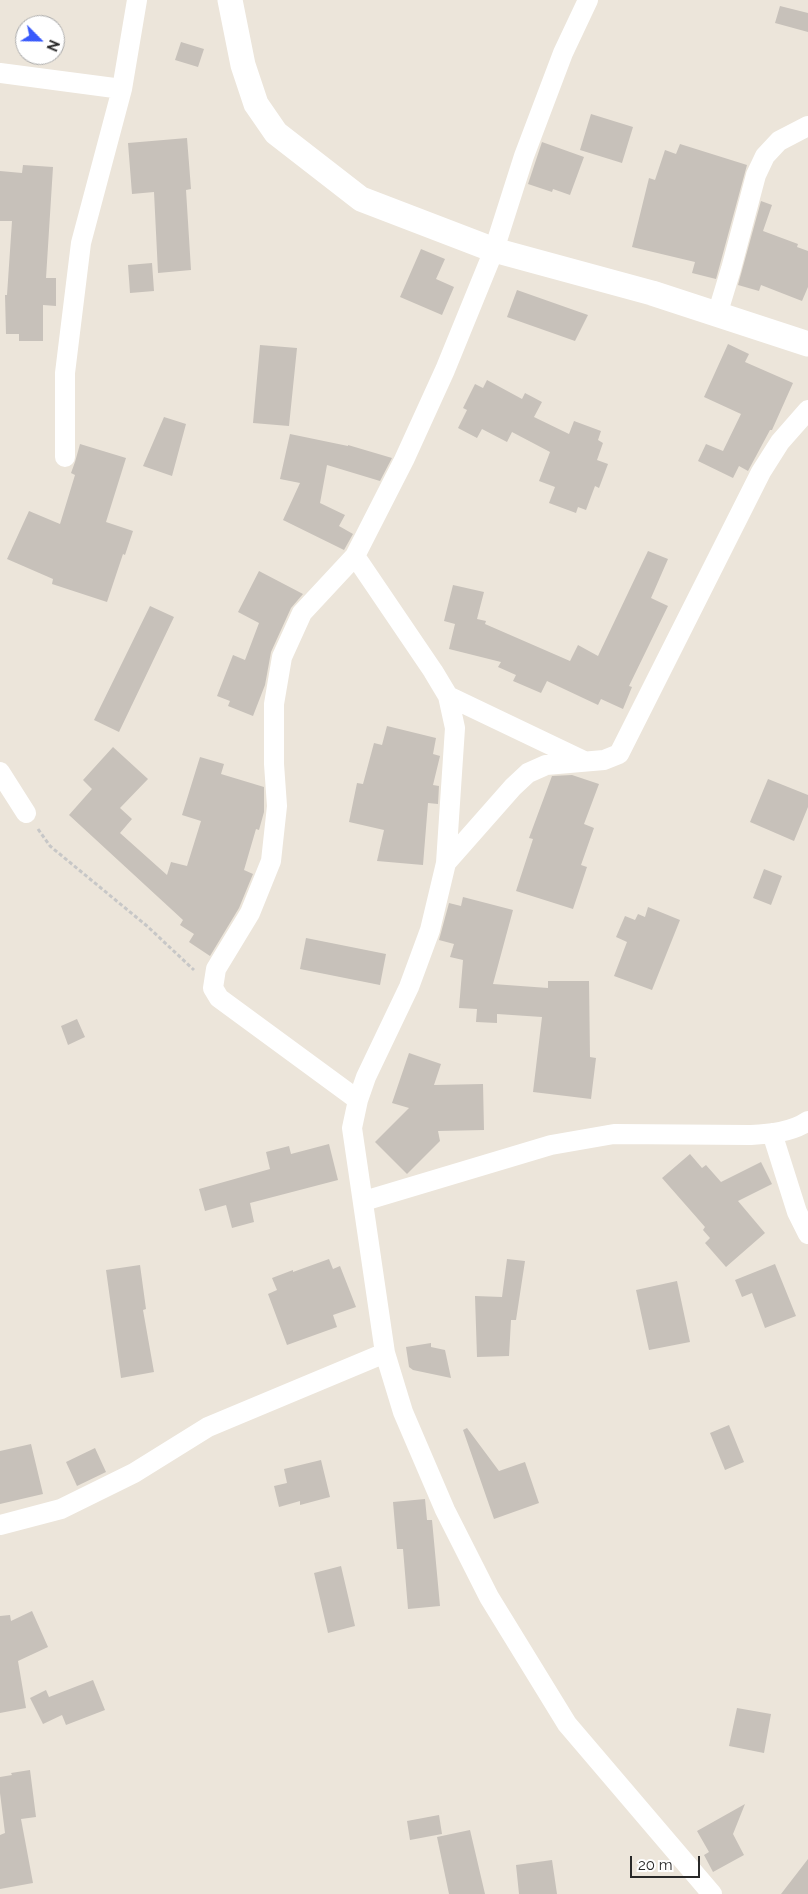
<!DOCTYPE html>
<html>
<head>
<meta charset="utf-8">
<style>
  body { margin:0 }
  #map { position:relative; width:808px; height:1894px; overflow:hidden; background:#ece5da; font-family:Raleway,sans-serif }
  canvas { display:block }
  .north { position:absolute; left:15px; top:15px; width:50px; height:50px; box-sizing:border-box; background:#fff; border:1px solid #a9a9a9; border-radius:50%; rotate:113deg; font-size:14px; font-weight:700; line-height:20px; text-align:center; color:#292929 }
  .north::after { content:''; display:block; margin:auto; width:18px; height:22px; background:#3859fb; clip-path:polygon(50% 0,100% 100%,50% 72%,0 100%) }
  .scale { position:absolute; left:630px; top:1856px; width:70px; height:22px; box-sizing:border-box; border:2px solid #292929; border-top:0; padding-left:6px; font-size:15px; line-height:18px; white-space:nowrap; color:#292929; -webkit-text-stroke:4px #fff; paint-order:stroke }
</style>
</head>
<body>
<div id="map">
<canvas width="808" height="1894"></canvas>
<div class="north">N</div>
<div class="scale">20 m</div>
</div>
<script>
const ctx = document.querySelector('canvas').getContext('2d');
ctx.lineJoin = 'round';
function paint(path, color) { ctx.fillStyle = color; ctx.fill(path, 'evenodd'); }
function strokePath(path, color, width, dash) { ctx.strokeStyle = color; ctx.lineWidth = width; ctx.lineCap = dash ? 'butt' : 'round'; ctx.setLineDash(dash || []); ctx.stroke(path); }
const building = new Path2D(`
  M 780,6 L 808,13 L 808,32 L 775,23 Z
  M 181,42 L 204,49 L 198,67 L 175,60 Z
  M 591,114 L 633,127 L 622,163 L 580,150 Z
  M 187,138 L 191,189 L 186,190 L 191,270 L 158,273 L 154,192 L 132,194 L 128,143 Z
  M 542,142 L 584,157 L 570,195 L 553,189 L 552,192 L 528,184 Z
  M 680,144 L 747,165 L 716,279 L 692,273 L 695,262 L 632,247 L 649,178 L 655,180 L 665,150 L 676,154 Z
  M 23,165 L 53,167 L 46,278 L 56,278 L 56,306 L 43,305 L 43,341 L 19,341 L 19,334 L 6,334 L 5,295 L 7,295 L 12,221 L 0,221 L 0,171 L 22,173 Z
  M 761,201 L 772,205 L 763,231 L 798,244 L 797,247 L 808,251 L 808,287 L 802,301 L 761,285 L 759,291 L 738,285 Z
  M 421,249 L 445,259 L 436,279 L 454,287 L 442,315 L 400,297 Z
  M 152,263 L 154,291 L 130,293 L 128,265 Z
  M 517,290 L 588,315 L 575,341 L 507,317 Z
  M 728,344 L 749,354 L 745,362 L 793,383 L 772,430 L 770,430 L 748,471 L 739,466 L 733,478 L 698,461 L 706,444 L 723,451 L 741,414 L 704,397 Z
  M 260,345 L 297,348 L 289,426 L 253,423 Z
  M 487,380 L 522,399 L 525,393 L 542,402 L 534,417 L 569,434 L 574,421 L 601,431 L 598,440 L 603,443 L 597,460 L 608,464 L 599,488 L 595,486 L 586,510 L 578,507 L 576,513 L 549,503 L 555,487 L 539,481 L 550,452 L 512,432 L 507,442 L 482,429 L 477,438 L 458,428 L 467,410 L 463,408 L 475,384 L 483,388 Z
  M 164,417 L 186,424 L 172,476 L 143,466 Z
  M 290,434 L 348,446 L 348,445 L 392,458 L 380,481 L 327,465 L 320,503 L 345,515 L 339,526 L 353,534 L 344,550 L 283,520 L 300,483 L 280,479 Z
  M 80,444 L 126,458 L 106,522 L 133,531 L 125,555 L 123,554 L 107,602 L 52,584 L 53,579 L 7,559 L 29,511 L 60,524 L 75,475 L 71,473 L 75,462 Z
  M 648,551 L 668,559 L 651,598 L 668,606 L 629,686 L 632,687 L 623,709 L 601,699 L 598,705 L 547,681 L 541,693 L 513,681 L 516,675 L 498,667 L 501,662 L 449,649 L 455,624 L 444,621 L 453,585 L 484,592 L 477,619 L 486,621 L 485,624 L 570,661 L 578,645 L 598,656 Z
  M 259,571 L 303,594 L 291,608 L 271,652 L 265,685 L 253,716 L 228,706 L 230,701 L 217,696 L 233,655 L 245,660 L 259,623 L 238,612 Z
  M 150,606 L 174,617 L 119,732 L 94,720 Z
  M 387,726 L 436,738 L 433,754 L 440,756 L 433,785 L 439,786 L 438,804 L 428,803 L 423,865 L 377,861 L 384,830 L 349,822 L 357,783 L 363,784 L 374,743 L 382,745 Z
  M 113,747 L 148,779 L 120,808 L 132,819 L 120,833 L 167,875 L 171,862 L 187,866 L 201,821 L 182,815 L 200,757 L 224,764 L 221,774 L 264,787 L 264,812 L 259,830 L 256,829 L 244,870 L 253,874 L 239,908 L 210,956 L 189,942 L 194,934 L 180,925 L 183,920 L 69,815 L 92,789 L 83,780 Z
  M 572,775 L 599,784 L 584,824 L 594,828 L 581,865 L 587,867 L 573,909 L 516,891 L 533,839 L 529,838 L 552,776 Z
  M 768,779 L 808,795 L 808,807 L 794,841 L 750,822 Z
  M 764,869 L 782,876 L 771,905 L 753,898 Z
  M 463,897 L 513,910 L 493,984 L 548,988 L 548,981 L 589,981 L 590,1057 L 596,1058 L 591,1099 L 533,1092 L 542,1017 L 497,1014 L 497,1023 L 476,1022 L 477,1009 L 459,1008 L 463,960 L 450,957 L 454,944 L 439,940 L 449,903 L 461,906 Z
  M 648,907 L 680,920 L 652,990 L 614,976 L 627,942 L 616,937 L 625,916 L 635,920 L 638,914 L 645,917 Z
  M 306,938 L 386,954 L 380,985 L 300,969 Z
  M 77,1019 L 85,1037 L 68,1045 L 61,1026 Z
  M 409,1053 L 441,1064 L 434,1085 L 483,1084 L 484,1130 L 438,1131 L 440,1141 L 407,1174 L 375,1142 L 409,1108 L 392,1103 Z
  M 329,1144 L 338,1180 L 250,1203 L 254,1222 L 232,1228 L 226,1205 L 205,1211 L 199,1189 L 270,1169 L 266,1152 L 289,1146 L 291,1154 Z
  M 690,1154 L 702,1168 L 706,1165 L 721,1182 L 761,1162 L 772,1184 L 738,1201 L 765,1233 L 726,1267 L 705,1243 L 710,1238 L 703,1230 L 705,1227 L 662,1178 Z
  M 329,1259 L 333,1269 L 340,1266 L 356,1307 L 333,1315 L 337,1327 L 287,1345 L 268,1294 L 277,1290 L 272,1278 L 293,1270 L 293,1272 Z
  M 507,1259 L 525,1261 L 516,1320 L 511,1320 L 509,1356 L 477,1357 L 475,1296 L 502,1297 Z
  M 775,1264 L 796,1316 L 765,1328 L 752,1293 L 742,1297 L 735,1280 Z
  M 140,1265 L 146,1309 L 143,1310 L 154,1372 L 121,1378 L 106,1270 Z
  M 677,1281 L 690,1342 L 649,1350 L 636,1290 Z
  M 431,1343 L 431,1347 L 445,1350 L 451,1378 L 413,1370 L 409,1367 L 406,1347 Z
  M 729,1425 L 744,1462 L 725,1470 L 710,1433 Z
  M 467,1428 L 499,1471 L 525,1462 L 539,1503 L 494,1519 L 463,1430 Z
  M 31,1444 L 43,1494 L 0,1504 L 0,1451 Z
  M 95,1448 L 106,1472 L 77,1486 L 66,1462 Z
  M 321,1460 L 330,1497 L 300,1505 L 300,1501 L 279,1507 L 274,1486 L 287,1483 L 284,1469 Z
  M 425,1499 L 427,1520 L 432,1520 L 440,1606 L 408,1609 L 403,1549 L 397,1549 L 393,1502 Z
  M 341,1566 L 355,1626 L 328,1633 L 314,1573 Z
  M 32,1611 L 48,1647 L 18,1661 L 26,1708 L 0,1713 L 0,1616 L 10,1615 L 11,1621 Z
  M 93,1680 L 105,1710 L 66,1725 L 62,1715 L 43,1724 L 30,1698 L 46,1690 L 49,1697 Z
  M 737,1708 L 771,1714 L 764,1753 L 729,1746 Z
  M 30,1770 L 36,1817 L 21,1819 L 33,1883 L 0,1889 L 0,1835 L 5,1833 L 0,1793 L 0,1777 L 12,1775 L 11,1773 Z
  M 745,1804 L 733,1834 L 744,1855 L 713,1872 L 704,1855 L 709,1852 L 697,1831 Z
  M 439,1815 L 442,1834 L 410,1840 L 407,1821 Z
  M 470,1830 L 485,1894 L 449,1894 L 437,1837 Z
  M 808,1859 L 808,1894 L 781,1894 Z
  M 552,1860 L 557,1894 L 519,1894 L 516,1865 Z`);
const path = new Path2D(`
  M 38,829 L 50,846 L 147,926 L 194,970`);
const minor = new Path2D(`
  M 0,73 L 122,89
  M 717,315 L 731,269 L 756,175 L 765,156 L 779,141 L 808,126
  M 65,457 L 65,373 L 81,243 L 122,89 L 137,0
  M 355,556 L 433,671 L 448,696 L 455,728 L 446,863
  M 448,696 L 584,761
  M 0,772 L 26,813
  M 358,1100 L 219,998 L 213,988 L 216,969 L 250,913 L 271,861 L 277,806 L 274,764 L 274,704 L 282,657 L 302,613 L 355,556 L 404,460 L 445,370 L 494,250 L 524,156 L 563,53 L 588,0
  M 772,1133 L 797,1212 L 808,1234
  M 364,1201 L 551,1145 L 614,1134 L 751,1135 C 770,1134 792,1132 808,1121
  M 0,1525 L 61,1509 L 134,1473 L 208,1427 L 385,1353
  M 712,1894 L 567,1724 L 489,1597 L 445,1510 L 403,1412 L 385,1353 L 352,1128 L 358,1100 L 366,1077 L 409,987 L 430,930 L 446,863 L 513,787 L 528,773 L 546,765 L 604,760 L 619,754 L 761,472 L 780,442 L 808,410`);
const tertiary = new Path2D(`
  M 230,0 L 243,65 L 256,104 L 276,133 L 361,199 L 494,250 L 652,293 L 808,344`);
paint(building, '#c7c1ba');
strokePath(path, '#c7c7c7', 3, [4, 2.5]);
strokePath(minor, '#fff', 20);
strokePath(tertiary, '#fff', 25);
</script>
</body>
</html>
